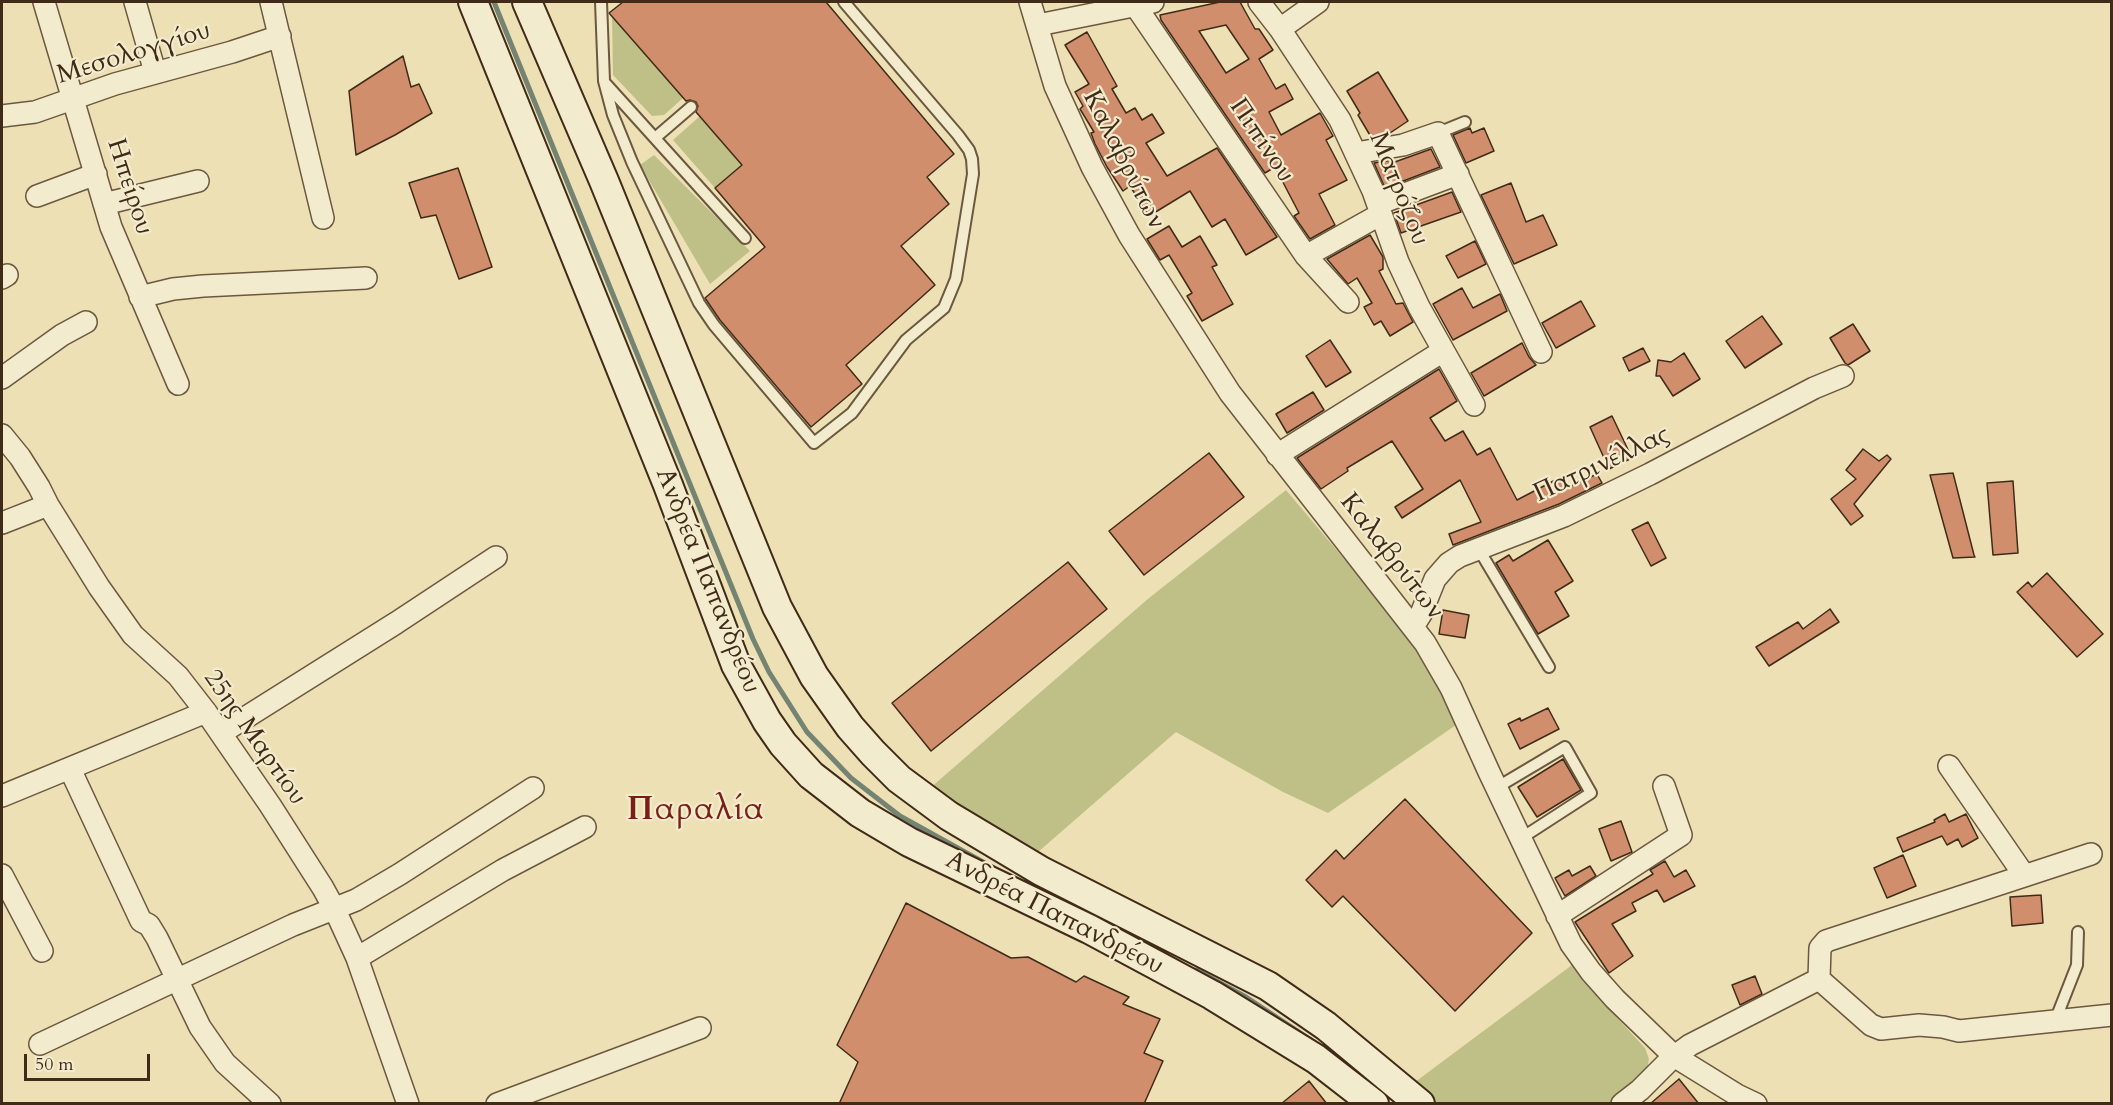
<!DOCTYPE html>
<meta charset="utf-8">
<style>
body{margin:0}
#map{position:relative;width:2113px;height:1105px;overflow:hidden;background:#ece0b4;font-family:Cardo,serif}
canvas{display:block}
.frame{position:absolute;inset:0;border:3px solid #402b18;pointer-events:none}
.scale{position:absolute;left:24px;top:1054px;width:126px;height:27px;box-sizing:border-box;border:3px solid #402b18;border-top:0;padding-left:8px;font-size:18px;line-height:21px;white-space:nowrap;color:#402b18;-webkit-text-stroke:4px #f3ebce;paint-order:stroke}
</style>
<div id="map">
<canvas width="2113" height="1105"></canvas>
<div class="frame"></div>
<div class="scale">50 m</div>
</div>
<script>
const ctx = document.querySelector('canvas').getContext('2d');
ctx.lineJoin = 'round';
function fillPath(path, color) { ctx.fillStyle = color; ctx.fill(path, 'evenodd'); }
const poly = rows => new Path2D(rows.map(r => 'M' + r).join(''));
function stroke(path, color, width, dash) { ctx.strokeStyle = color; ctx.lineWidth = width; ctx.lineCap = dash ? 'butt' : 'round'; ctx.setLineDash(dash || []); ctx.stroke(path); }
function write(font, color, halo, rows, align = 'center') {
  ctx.font = font + ' Cardo,serif'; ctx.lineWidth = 4.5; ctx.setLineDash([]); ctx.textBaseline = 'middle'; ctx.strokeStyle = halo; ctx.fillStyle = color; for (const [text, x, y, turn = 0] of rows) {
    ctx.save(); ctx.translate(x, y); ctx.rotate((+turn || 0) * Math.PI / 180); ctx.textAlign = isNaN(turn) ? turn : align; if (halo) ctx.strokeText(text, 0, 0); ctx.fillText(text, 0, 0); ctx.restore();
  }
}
const green = poly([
 [612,16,683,98,664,115,652,116,613,75],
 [700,116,742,165,715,188,673,140],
 [654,155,750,251,710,284,640,165],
 [1286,490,1382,604,1408,638,1441,690,1456,725,1328,813,1283,792,1176,732,1038,852,1011,840,929,789,1149,598],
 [1572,965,1583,981,1645,1048,1649,1059,1647,1069,1614,1103,1432,1103,1411,1085]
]);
const stream = poly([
 [494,2,753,639,769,672,807,732,851,778,900,816,992,867],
 [1196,970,1246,997,1311,1040]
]);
const building = poly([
 [623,2,826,2,954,154,927,177,949,204,901,246,935,285,846,365,862,384,811,427,720,320,705,298,765,247,715,188,742,165,696,112,698,106,696,102,690,100,686,101,609,13,623,2],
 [1220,2,1240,2,1255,29,1259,29,1273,50,1259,59,1276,89,1285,84,1293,99,1269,112,1281,135,1320,113,1333,136,1326,140,1347,180,1319,194,1335,225,1310,239,1294,216,1299,213,1275,167,1265,173,1161,20,1160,15,1220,2],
 [1226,25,1249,59,1226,73,1199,31,1226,25],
 [1087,32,1117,86,1112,89,1126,113,1135,108,1142,120,1152,114,1164,133,1146,143,1167,176,1217,148,1277,237,1246,255,1225,219,1212,227,1190,191,1149,216,1130,186,1123,191,1107,167,1095,144,1091,133,1094,132,1080,109,1083,106,1075,92,1089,84,1065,45,1087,32],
 [403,56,411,87,419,84,432,113,395,135,356,155,349,91,403,56],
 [1378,72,1408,121,1387,135,1371,137,1358,115,1360,113,1347,91,1378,72],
 [1470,128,1472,133,1484,128,1494,151,1466,163,1453,135,1470,128],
 [1431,149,1440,167,1385,188,1374,163,1392,160,1392,163,1431,149],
 [458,168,492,267,459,279,436,215,421,218,409,183,458,168],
 [1511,183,1526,222,1543,215,1557,245,1514,264,1481,195,1511,183],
 [1452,192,1461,212,1401,233,1394,213,1452,192],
 [1169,226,1182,247,1200,236,1217,265,1212,267,1233,304,1202,321,1187,296,1192,293,1169,255,1160,260,1147,239,1169,226],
 [1370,235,1383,257,1383,269,1379,271,1396,304,1403,303,1413,322,1390,336,1381,321,1374,325,1364,307,1372,303,1357,278,1348,284,1327,259,1370,235],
 [1475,241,1486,264,1458,278,1446,256,1475,241],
 [1462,288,1473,308,1500,294,1507,311,1453,340,1433,304,1462,288],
 [1581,301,1595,326,1556,348,1542,323,1581,301],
 [1762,316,1782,344,1745,368,1726,341,1762,316],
 [1853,324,1870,351,1848,365,1845,363,1830,338,1853,324],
 [1330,340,1351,372,1326,387,1306,356,1330,340],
 [1522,343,1529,357,1536,365,1484,396,1471,373,1522,343],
 [1643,348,1650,361,1629,371,1623,358,1643,348],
 [1684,353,1700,379,1673,396,1660,376,1656,376,1658,360,1671,362,1684,353],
 [1439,369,1457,401,1430,418,1445,441,1463,431,1477,455,1490,448,1517,500,1563,476,1569,487,1597,474,1602,483,1559,504,1453,545,1449,534,1481,522,1460,480,1402,518,1395,507,1423,489,1392,441,1347,468,1348,471,1321,489,1297,458,1439,369],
 [1313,392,1324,410,1287,433,1276,414,1313,392],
 [1612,416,1632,458,1609,469,1590,427,1612,416],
 [1863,449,1879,461,1887,455,1891,459,1854,504,1863,516,1851,525,1831,499,1856,479,1846,470,1863,449],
 [1209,453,1244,497,1144,575,1109,531,1209,453],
 [1953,473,1974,555,1975,557,1953,558,1930,475,1953,473],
 [2013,481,2018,553,1993,555,1987,483,2013,481],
 [1648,522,1666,558,1651,566,1632,530,1648,522],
 [1548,540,1573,581,1555,592,1569,616,1538,634,1496,563,1509,555,1513,561,1548,540],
 [1068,562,1107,609,931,751,892,703,1068,562],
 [2047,573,2103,634,2077,657,2017,592,2028,582,2032,587,2047,573],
 [1830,609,1839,622,1769,666,1756,647,1798,622,1803,629,1830,609],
 [1443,610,1469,615,1465,638,1439,634,1443,610],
 [1548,708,1559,729,1520,749,1508,724,1520,718,1521,721,1548,708],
 [1563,759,1581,790,1537,817,1518,787,1563,759],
 [1405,799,1532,933,1455,1011,1343,896,1332,907,1306,880,1336,850,1344,859,1405,799],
 [1945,814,1949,822,1966,814,1978,838,1962,847,1958,839,1947,845,1942,836,1903,852,1897,838,1935,822,1934,820,1945,814],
 [1621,821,1632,852,1611,861,1599,829,1621,821],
 [1903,855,1916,886,1887,898,1874,868,1903,855],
 [1665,861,1674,877,1686,870,1695,886,1664,902,1657,890,1632,903,1636,911,1612,924,1633,956,1609,973,1575,922,1653,874,1650,870,1665,861],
 [1590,866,1596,876,1565,896,1555,878,1569,870,1572,876,1590,866],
 [2041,895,2043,923,2012,926,2010,897,2041,895],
 [906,903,1011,958,1028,957,1076,982,1084,976,1129,997,1123,1004,1160,1019,1144,1053,1163,1061,1144,1104,839,1104,858,1062,837,1045,906,903],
 [1755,976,1762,994,1740,1005,1732,985,1755,976],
 [1679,1079,1699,1104,1650,1104,1679,1079],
 [1309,1081,1327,1104,1281,1104,1309,1081]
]);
const lane = poly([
 [601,2,604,81,613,115,632,162,699,303,714,325,814,443,852,413,906,340,944,308,956,279,973,174,972,159,969,150,958,135,844,2],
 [606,84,745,238],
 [1438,133,1465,122],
 [655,138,691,107],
 [1478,548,1549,667],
 [1496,788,1565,747,1591,793,1520,839],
 [2055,1021,2077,965,2078,932]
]);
const street = poly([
 [44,2,111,227,178,384],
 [135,2,155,72],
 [271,2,323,218],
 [1030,2,1055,86,1092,167,1129,235,1230,393,1425,643,1451,688,1489,772,1571,944,1591,972,1615,999,1674,1056,1737,1095,1756,1104],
 [1259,2,1280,29,1340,120,1373,191,1398,262,1419,307,1474,405],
 [1135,5,1306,256,1348,302],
 [1038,25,1153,2],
 [1280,29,1318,2],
 [2,116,35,112,115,84,232,52,280,36],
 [1356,153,1403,145,1438,133,1541,352],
 [37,196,96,174],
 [104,204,198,181],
 [1378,204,1458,174],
 [1306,256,1381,214],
 [2,278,7,275],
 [140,297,173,289,203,286,366,278],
 [2,378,62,335,86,322],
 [2,435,20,457,39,487,48,505,99,587,133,635,178,676,206,712,270,805,323,888,335,910,357,958,408,1104],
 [1277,455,1443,351],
 [2,523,48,505],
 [1413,627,1421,614,1435,579,1449,563,1460,556,1564,516,1650,474,1814,388,1843,376],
 [221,733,396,623,496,557],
 [1949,766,2024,875],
 [70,769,141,921,149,925,157,938,200,1027,225,1063,270,1104],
 [2,796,206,712],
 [2,875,42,951],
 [1557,916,1681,835,1664,786],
 [357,958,503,870,585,827],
 [1819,979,1820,948,1826,941,2091,854],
 [40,1044,293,925,356,900,400,874,533,788],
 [497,1104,700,1028],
 [1622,1104,1640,1090,1671,1059,1690,1045,1819,979,1871,1025,1881,1029,1919,1025,1943,1027,1959,1031,2112,1015]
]);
const secondary = poly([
 [473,2,668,485,736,665,767,721,783,744,811,775,860,813,909,842,1089,929,1212,995,1316,1059,1374,1104],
 [527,2,604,181,777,607,814,676,850,727,873,753,899,779,949,816,1041,871,1268,986,1326,1026,1420,1104]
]);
const streetNames = [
 ["Μεσολογγίου",134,54,-17],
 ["Πιπίνου",1261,141,56],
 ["Καλαβρύτων",1123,160,63],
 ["Ηπείρου",129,187,72],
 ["Ματρόζου",1398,189,68],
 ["Πατρινέλλας",1602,465,-25],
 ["Καλαβρύτων",1391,557,52],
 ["Ανδρέα Παπανδρέου",707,581,68],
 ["25ης Μαρτίου",254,738,55],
 ["Ανδρέα Παπανδρέου",1054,914,27]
];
const districtNames = [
 ["Παραλία",696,812]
];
fillPath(green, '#bfc088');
stroke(stream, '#758373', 5);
fillPath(building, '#d18e6d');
stroke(building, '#402b18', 1.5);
stroke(lane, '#6b583f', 14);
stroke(street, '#6b583f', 24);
stroke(secondary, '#402b18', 32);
stroke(lane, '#f3ebce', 10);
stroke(street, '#f3ebce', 21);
stroke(secondary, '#f3ebce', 28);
write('26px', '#402b18', '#f3ebce', streetNames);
ctx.letterSpacing = '1.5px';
write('bold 32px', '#7a1f14', '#f3ebce', districtNames);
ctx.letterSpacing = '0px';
</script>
